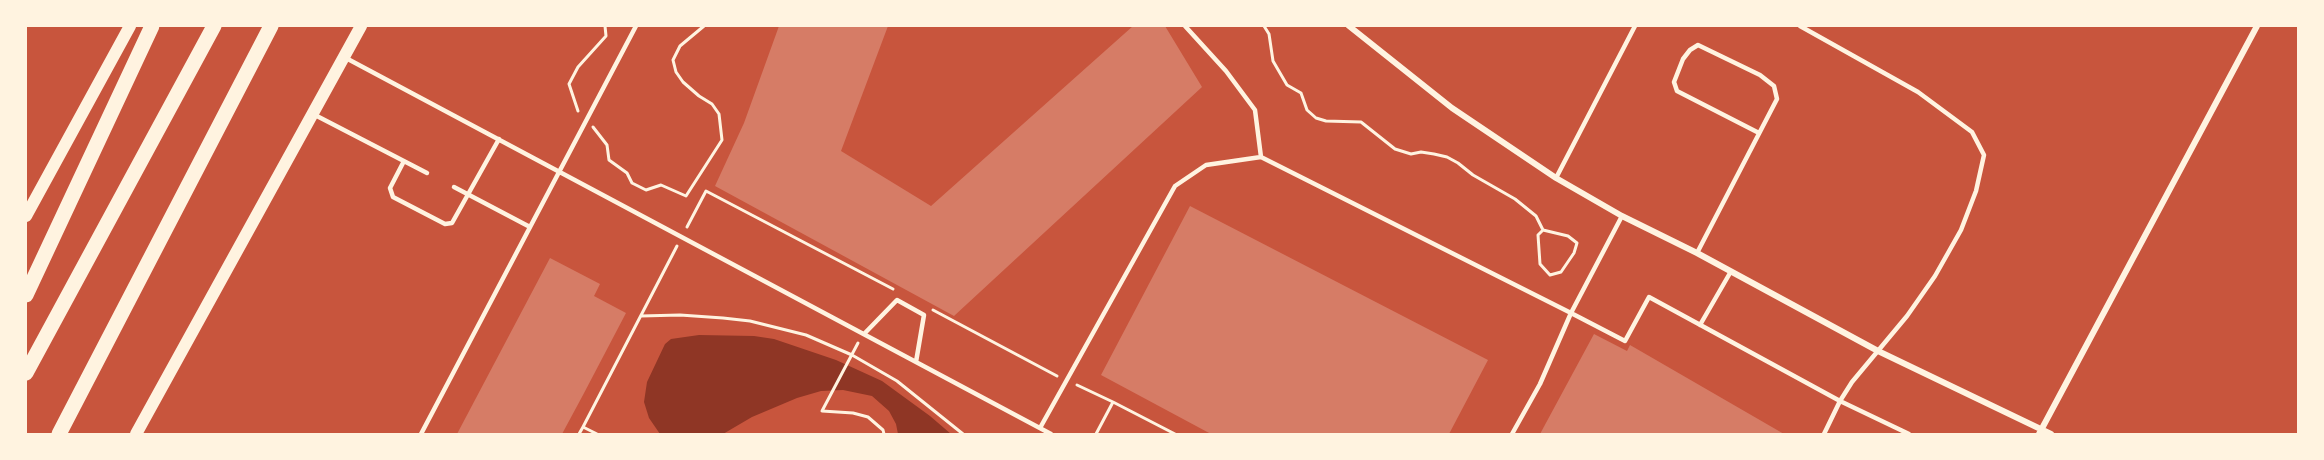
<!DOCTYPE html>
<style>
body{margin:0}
#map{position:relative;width:2324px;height:460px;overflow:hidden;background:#c8553d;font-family:"Open Sans",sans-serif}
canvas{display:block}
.frame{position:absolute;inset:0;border:27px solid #fff3e0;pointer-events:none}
</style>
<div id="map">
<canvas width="2324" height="460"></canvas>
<div class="frame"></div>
</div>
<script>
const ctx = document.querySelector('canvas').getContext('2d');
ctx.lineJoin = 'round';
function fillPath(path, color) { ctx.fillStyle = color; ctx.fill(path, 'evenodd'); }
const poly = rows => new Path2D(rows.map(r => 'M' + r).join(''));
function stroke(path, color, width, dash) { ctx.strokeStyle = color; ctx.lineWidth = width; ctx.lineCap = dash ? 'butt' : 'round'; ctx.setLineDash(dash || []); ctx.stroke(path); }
const water = poly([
 [699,335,754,336,774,339,836,360,882,381,930,416,951,434,898,434,896,424,889,411,872,396,843,390,821,391,797,398,752,417,723,434,660,434,649,418,644,402,647,382,665,344,671,339]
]);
const building = poly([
 [779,26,888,26,841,151,931,206,1133,26,1165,26,1202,87,954,316,715,186,744,123],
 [1190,206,1488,360,1449,434,1211,434,1101,375],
 [550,258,600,284,594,296,626,313,583,395,562,434,457,434],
 [1594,334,1627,351,1630,345,1784,434,1540,434]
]);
const path = poly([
 [1264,26,1269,34,1273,61,1287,85,1301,93,1307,110,1316,118,1326,121,1361,122,1395,149,1411,154,1421,152,1434,154,1447,157,1458,163,1473,175,1515,199,1536,216,1543,230,1538,235,1540,264,1550,275,1561,272,1574,253,1577,243,1568,236,1543,230],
 [578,111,569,84,578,67,606,36,605,26],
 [593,127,607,145,609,160,627,173,632,183,646,190,661,185,686,196,722,140,719,114,712,104,699,96,683,82,676,72,673,60,680,46,704,26],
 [687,227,706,191,893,289],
 [933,310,1057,376],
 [641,316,680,315,723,318,750,321,806,335,852,355,897,381,963,434],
 [858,343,822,411,853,413,868,417,883,430,884,434],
 [1077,385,1113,402,1096,434],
 [1113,402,1175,434],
 [579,434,583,427],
 [597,434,583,427,677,246]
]);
const service = poly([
 [1185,26,1226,71,1255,110,1261,157],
 [1800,26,1918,92,1972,132,1984,155,1976,191,1961,230,1935,276,1907,316,1852,382,1840,401,1909,434],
 [344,57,1051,434],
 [313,114,427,173],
 [404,161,390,188,393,197,445,224,452,223,499,139],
 [1556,178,1635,26],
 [454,187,530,227],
 [1622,216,1571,313,1625,341,1649,297,1840,401,1824,434],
 [1697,253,1777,99,1774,86,1760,75,1698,45,1690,50,1683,59,1674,82,1677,91,1759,133],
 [1700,325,1730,273],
 [864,334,897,300,924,315,916,362],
 [1040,428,1175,186,1206,165,1261,157,1571,313,1540,384,1512,434],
 [421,434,636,26]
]);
const minor = poly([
 [1349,26,1452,108,1556,178,1622,216,1697,253,1878,351,2051,434],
 [2039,434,2257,26]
]);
const secondary = poly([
 [26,216,130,26],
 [136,434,361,26]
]);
const motorway = poly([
 [26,295,152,26],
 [26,373,214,26],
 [59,434,271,26]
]);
fillPath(water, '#8f3625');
fillPath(building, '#d67c66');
stroke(path, '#fff3e0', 3);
stroke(service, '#fff3e0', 4.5);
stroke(minor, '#fff3e0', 6);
stroke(secondary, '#fff3e0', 12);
stroke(motorway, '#fff3e0', 15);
</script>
